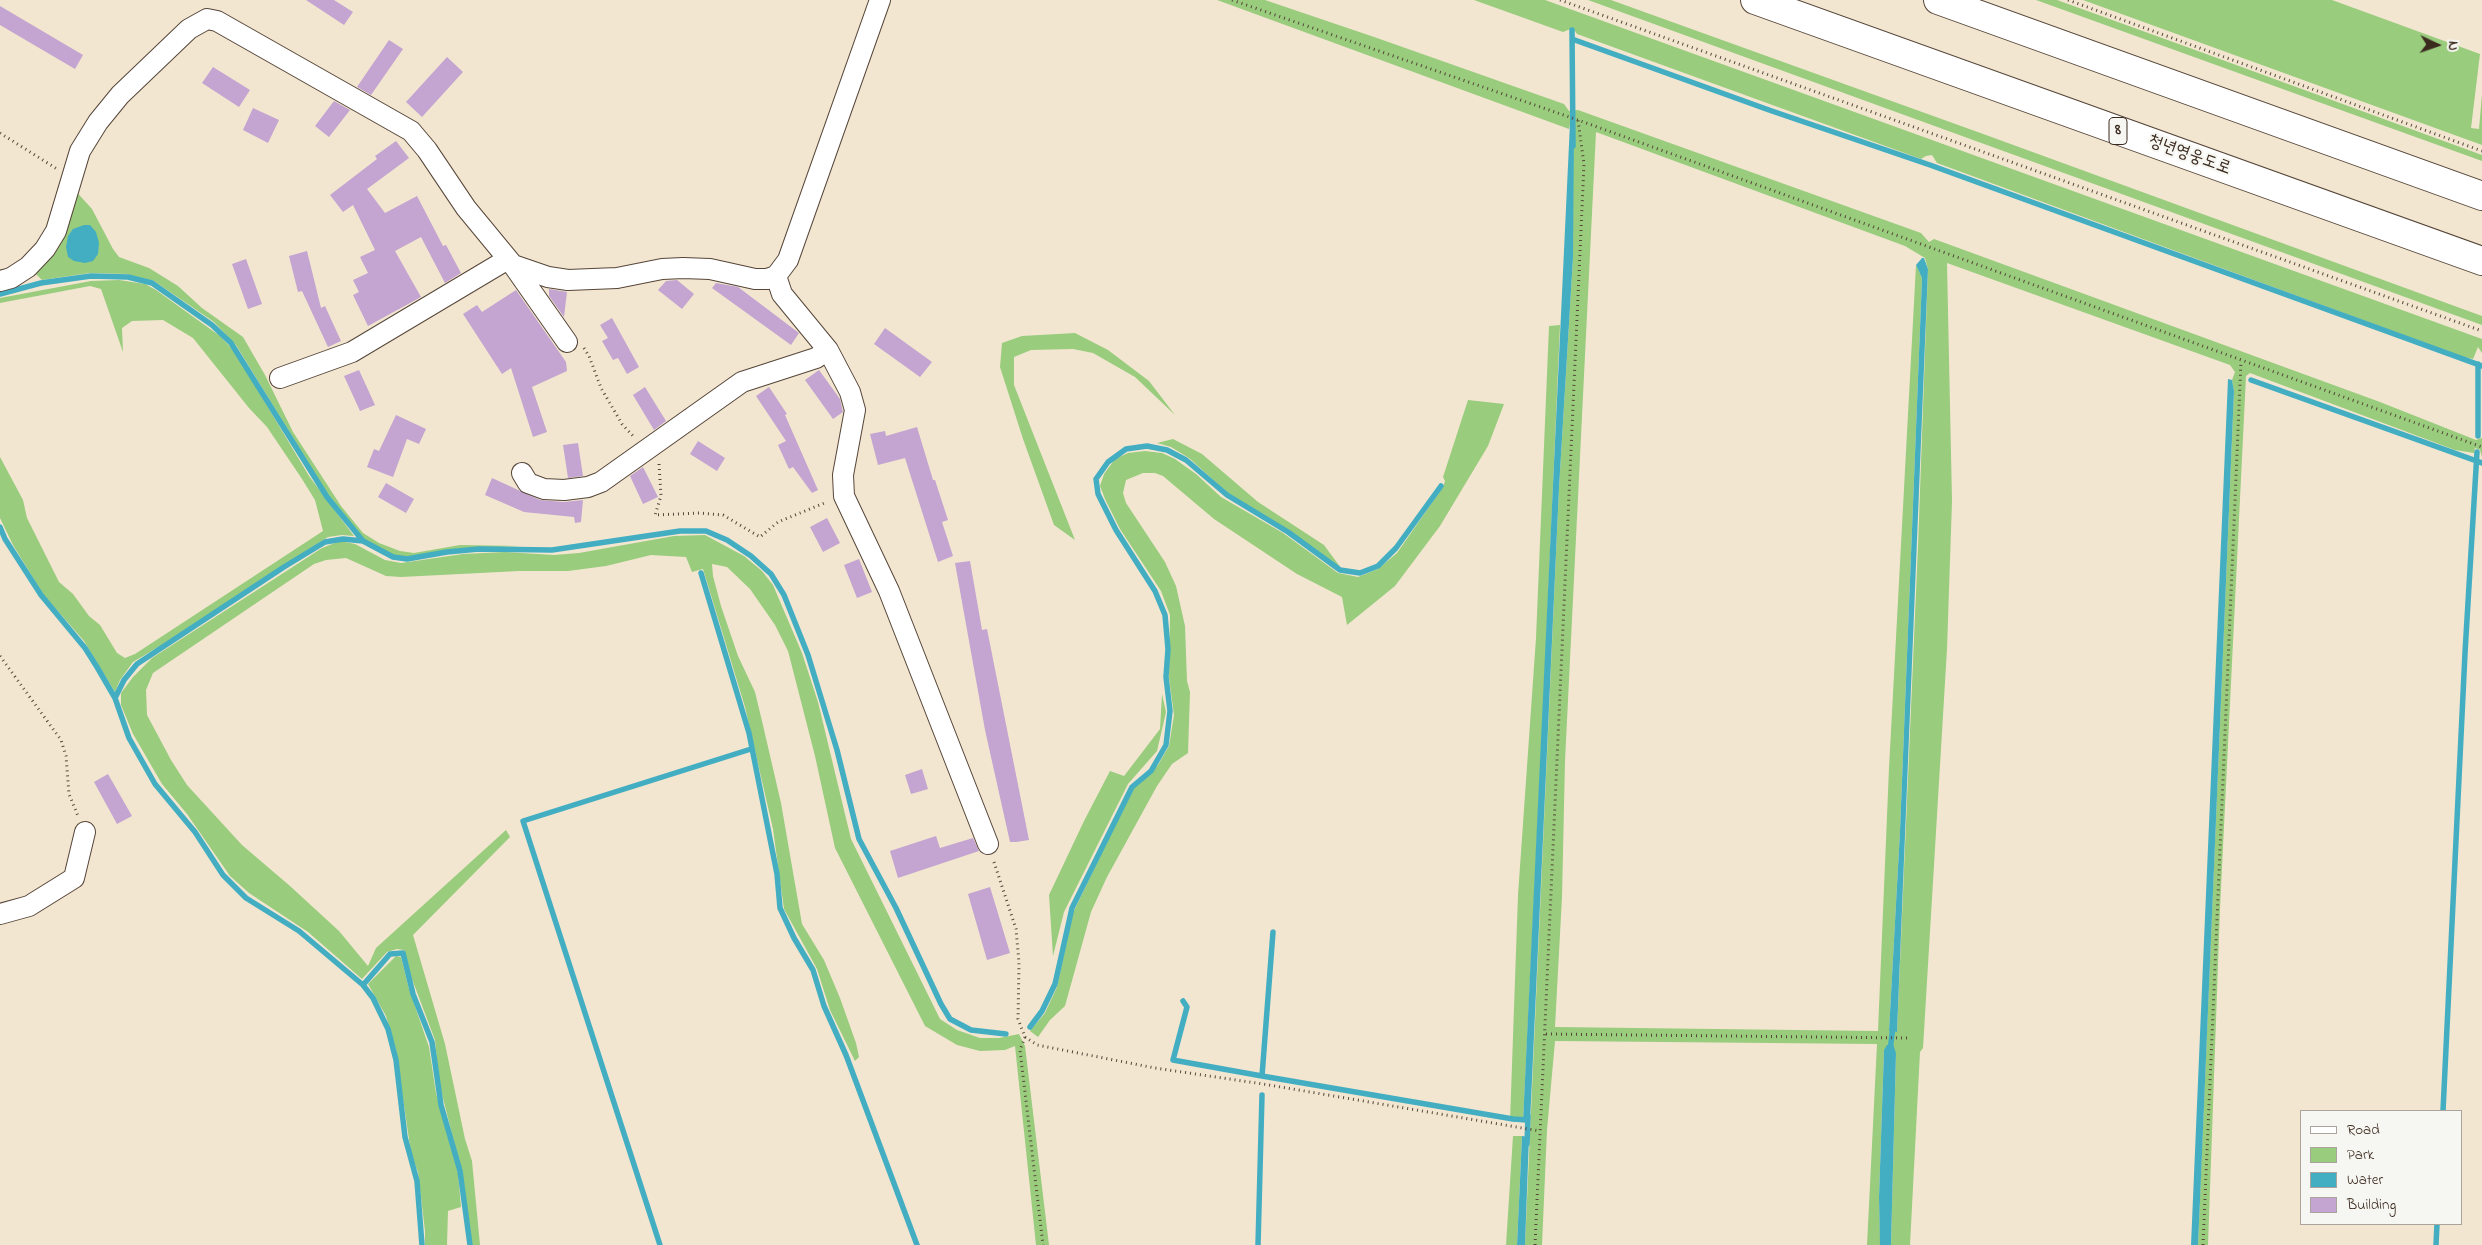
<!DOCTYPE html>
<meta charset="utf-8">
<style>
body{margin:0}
#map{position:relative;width:2482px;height:1245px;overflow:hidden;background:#f2e6d1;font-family:"Indie Flower",sans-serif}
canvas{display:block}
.legend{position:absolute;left:2300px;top:1110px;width:162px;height:115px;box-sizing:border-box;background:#f6f6f2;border:1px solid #aba49d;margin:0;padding:6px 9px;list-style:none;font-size:15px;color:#3b2a1e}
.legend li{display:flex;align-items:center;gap:10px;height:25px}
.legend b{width:25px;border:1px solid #aba49d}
.north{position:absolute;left:2412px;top:20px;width:50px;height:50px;-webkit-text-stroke:4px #f6f6f2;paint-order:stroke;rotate:93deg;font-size:14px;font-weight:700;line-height:20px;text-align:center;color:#3b2a1e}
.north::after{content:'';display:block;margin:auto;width:18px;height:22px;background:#3b2a1e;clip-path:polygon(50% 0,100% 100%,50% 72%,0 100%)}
</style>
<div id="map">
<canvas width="2482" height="1245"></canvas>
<ul class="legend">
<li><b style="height:6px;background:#fff"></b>Road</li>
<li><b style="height:14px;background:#99cc7d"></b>Park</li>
<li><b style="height:14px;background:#43aec2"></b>Water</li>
<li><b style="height:14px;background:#c4a4d0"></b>Building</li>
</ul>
<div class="north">N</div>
</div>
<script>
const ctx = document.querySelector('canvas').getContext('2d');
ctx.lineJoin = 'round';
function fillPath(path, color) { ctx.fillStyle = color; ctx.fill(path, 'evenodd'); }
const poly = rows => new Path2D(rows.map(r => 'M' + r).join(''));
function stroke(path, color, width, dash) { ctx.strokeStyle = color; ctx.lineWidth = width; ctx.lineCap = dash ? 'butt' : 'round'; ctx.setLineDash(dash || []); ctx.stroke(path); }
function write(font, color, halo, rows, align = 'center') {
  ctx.font = font + ' "Indie Flower","Poor Story",sans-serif'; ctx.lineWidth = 4.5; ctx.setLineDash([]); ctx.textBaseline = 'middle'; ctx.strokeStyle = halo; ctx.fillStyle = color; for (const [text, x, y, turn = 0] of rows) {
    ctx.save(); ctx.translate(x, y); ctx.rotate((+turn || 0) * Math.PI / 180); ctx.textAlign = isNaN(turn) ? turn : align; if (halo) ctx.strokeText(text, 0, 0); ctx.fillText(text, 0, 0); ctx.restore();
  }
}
const green = poly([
 [1217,0,1265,0,1377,38,1564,104,1569,111,1578,110,1921,233,1929,242,1934,239,2380,402,2476,440,2482,438,2482,457,2480,450,2475,448,2474,453,2455,450,2250,373,2246,376,2220,908,2208,1245,2198,1245,2234,391,2232,380,2235,372,2230,365,1947,263,1952,501,1947,649,1923,1048,1920,1052,1910,1245,1891,1245,1896,1053,1884,1050,1879,1197,1880,1236,1880,1245,1867,1245,1877,1044,1555,1041,1547,1130,1542,1245,1525,1245,1559,488,1573,258,1570,124,1569,129],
 [1596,132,1905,246,1925,258,1928,269,1918,546,1897,1032,1889,1031,1900,831,1922,278,1916,265,1889,768,1878,1031,1555,1027,1562,897,1565,761],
 [1474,0,1545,0,2482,339,2482,353,2478,347,2473,359,2463,357,1937,163,1932,155,1926,156,1921,159,1577,34,1573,28,1563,32],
 [1588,0,1611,0,1986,135,2482,316,2482,325],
 [2036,0,2057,0,2198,51,2482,155,2482,161],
 [2083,0,2332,0,2480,54,2471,128,2479,129,2482,94,2482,145],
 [73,188,92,209,113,249,119,257,149,268,178,286,202,308,243,337,265,375,293,432,341,506,363,533,379,543,400,551,414,553,460,545,521,546,455,549,407,557,393,555,364,539,328,495,236,345,214,322,154,281,126,274,90,273,42,280,31,269],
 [119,280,145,284,156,290,220,336,235,352,309,476,354,536,342,535,328,537,197,624,133,662,120,680,115,692,84,641,43,594,13,545,0,518,0,457,23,500,27,518,59,582,73,594,89,616,100,625,117,653,125,658,135,654,323,531,315,500,302,479,267,427,249,408,193,338,163,320,132,321,122,328,123,352,101,289,90,286,0,303,0,298,91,281],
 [1560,325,1543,714,1523,1122,1510,1121,1518,895,1536,638,1549,326],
 [1075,333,1108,350,1149,381,1175,415,1135,377,1093,353,1073,349,1031,350,1014,357,1014,385,1075,540,1054,525,1023,439,1000,367,1002,343,1022,336],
 [1468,400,1504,404,1488,446,1440,526,1395,586,1347,625,1342,597,1297,574,1214,519,1163,476,1155,473,1143,473,1126,480,1123,493,1126,503,1165,562,1176,586,1185,626,1187,681,1190,692,1188,753,1172,764,1157,786,1107,877,1091,912,1065,1006,1050,1020,1038,1037,1030,1031,1045,1013,1057,987,1073,913,1132,790,1158,765,1169,746,1174,715,1169,678,1170,615,1161,591,1120,529,1105,499,1100,486,1104,474,1115,459,1128,453,1145,451,1162,453,1175,459,1196,474,1221,497,1283,533,1338,573,1358,577,1378,569,1397,553,1443,487,1445,481,1443,477],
 [1173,439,1202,454,1258,502,1324,545,1341,568,1288,530,1229,494,1189,458,1171,447,1157,443],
 [705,535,744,556,762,571,773,585,802,653,818,702,851,839,940,1019,957,1030,980,1038,999,1038,1019,1034,1025,1046,1049,1245,1036,1245,1015,1046,1005,1050,980,1051,957,1045,925,1026,835,848,815,756,788,651,775,625,750,589,727,567,712,564,713,576,721,606,738,656,755,692,762,721,781,803,802,924,824,960,840,998,856,1043,859,1057,855,1061,830,1010,817,969,784,909,773,829,745,707,703,569,692,572,686,557,651,555,606,566,568,571,519,571,401,577,386,576,346,558,326,560,314,564,153,673,146,690,147,715,171,760,187,785,242,845,290,886,339,931,368,966,376,948,506,830,510,837,413,935,445,1044,465,1139,472,1161,480,1245,472,1245,461,1170,439,1082,435,1040,412,979,404,950,397,949,387,952,362,979,308,932,249,893,230,876,187,814,162,784,133,734,121,705,121,693,133,677,152,658,322,548,340,541,355,544,385,560,401,563,463,554,505,552,554,555,579,553,674,536],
 [1162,694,1166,712,1157,751,1128,784,1064,912,1053,956,1049,895,1084,821,1110,771,1124,776,1160,729],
 [396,956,401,957,409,989,429,1047,436,1093,458,1173,461,1207,448,1211,447,1245,425,1245,425,1231,418,1172,411,1153,396,1050,386,1016,368,984],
 [1513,1136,1522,1136,1517,1245,1506,1245]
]);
const water = poly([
 [1570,123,1574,128,1573,258,1559,488,1530,1123,1523,1122],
 [84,225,90,225,96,232,99,243,98,254,93,261,85,263,74,261,68,257,66,247,68,236,73,229],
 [1922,258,1924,258,1928,269,1897,1032,1889,1031,1900,831,1922,278,1916,265],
 [2228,379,2232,380,2234,391,2200,1201,2198,1245,2191,1245],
 [1893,1044,1896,1053,1891,1245,1880,1245,1879,1197,1884,1050,1887,1045],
 [1522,1136,1529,1137,1525,1245,1517,1245]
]);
const stream = poly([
 [1572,30,1573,146],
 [1572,39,1769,110,1930,165,2482,366],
 [0,294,41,283,91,276,128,277,152,283,212,325,231,343,327,497,363,541],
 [2478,364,2478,436],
 [2251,380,2482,463],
 [0,527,5,539,41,595,85,648,97,667,115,698,129,738,155,784,195,832,223,875,246,898,299,931,363,985,373,998,388,1029,396,1060,405,1137,417,1181,422,1245],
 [701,573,749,733,777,874,780,908,794,938,813,970,824,1006,846,1055,917,1245],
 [115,698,124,680,137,664,284,567,325,542,343,539,363,541,393,557,407,559,447,552,479,549,552,550,680,531,706,531,727,540,751,556,771,574,784,595,808,655,837,750,859,839,896,908,941,1004,950,1019,971,1030,1006,1034],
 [1273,932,1262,1076,1513,1119,1527,1120],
 [363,985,390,954,403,953,413,994,432,1042,441,1105,460,1171,470,1245],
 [1183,1001,1187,1007,1173,1060,1262,1076],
 [1030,1027,1042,1011,1055,984,1072,908,1132,787,1151,771,1166,745,1170,711,1166,677,1168,649,1165,615,1155,591,1116,530,1098,494,1096,479,1108,462,1126,449,1147,446,1167,450,1186,460,1227,495,1288,532,1340,570,1360,573,1378,566,1396,548,1441,486],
 [1890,1051,1893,1026],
 [2443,1111,2465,653,2477,452],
 [1527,1144,1528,1116],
 [660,1245,523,821,751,749],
 [1258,1245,1262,1095],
 [2436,1245,2437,1224]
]);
const building = poly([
 [306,0,334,0,353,12,344,25],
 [0,6,83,55,75,69,0,25],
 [389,40,403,49,371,95,357,87],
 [447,57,463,72,422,117,406,102],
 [213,67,250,90,239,107,202,83],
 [334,101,350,110,329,137,315,126],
 [253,108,279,120,268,143,243,130],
 [396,141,409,158,367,189,385,213,417,196,443,246,446,245,461,273,445,283,421,237,395,251,421,297,368,326,353,295,359,292,353,280,368,273,360,257,375,250,353,205,343,212,330,195,377,159,375,156],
 [307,251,321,308,325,306,341,341,328,347,302,291,298,292,289,256],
 [246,259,262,304,248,309,232,264],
 [677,280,694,294,682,309,658,290,666,281],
 [716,283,738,287,799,333,791,345,712,288],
 [549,289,567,292,564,317,549,296],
 [516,290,566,362,567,371,532,387,547,432,533,437,511,368,502,374,463,314,477,305,482,312],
 [612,318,639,367,627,374,618,358,613,360,602,341,608,338,600,325],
 [885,328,932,362,920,377,874,344],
 [359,370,375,405,360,411,344,376],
 [819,370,840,399,843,412,833,419,805,380],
 [645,387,666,421,654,430,633,395],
 [769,387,787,414,785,415,818,490,812,493,793,467,789,469,778,445,786,441,756,396],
 [396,415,426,429,419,444,407,439,393,477,367,467,374,449,379,451],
 [917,427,933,480,935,480,948,520,942,522,953,556,938,562,905,458,878,465,870,434,885,431,886,436],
 [698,441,725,458,717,471,690,454],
 [578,443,583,476,568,478,563,445],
 [643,467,658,497,643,504,630,476],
 [492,478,540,500,564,502,583,500,581,522,575,523,574,517,524,512,485,495],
 [386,483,414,499,406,513,378,497],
 [827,518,840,543,823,552,810,527],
 [859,559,872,592,857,598,844,565],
 [970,561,982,630,987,629,1029,840,1016,842,1010,842,985,730,955,563],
 [922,769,928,789,911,794,905,775],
 [108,774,132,816,117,824,94,782],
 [936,836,940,848,973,838,979,851,898,878,890,851],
 [990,887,1010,953,987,960,968,894]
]);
const path = poly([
 [1232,0,1578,120,2482,447],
 [1560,0,2482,331],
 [2068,0,2482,151],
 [0,133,57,169],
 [584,348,589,356,601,388,622,424,633,436],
 [659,464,661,496,655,515,699,513,723,515,760,537,778,522,827,502],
 [0,656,61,740,66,756,69,794,78,816],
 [994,862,1016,929,1019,963,1018,1019,1025,1037,1037,1045,1155,1068,1263,1084,1540,1131],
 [1546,1034,1908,1038],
 [1025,1037,1020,1050,1043,1245],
 [1535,1245,1584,164,1578,120],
 [2203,1245,2241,361]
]);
const minor = poly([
 [513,265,567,342],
 [776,276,782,294,828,350,850,392,855,410,843,475,844,496,889,591,988,844],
 [0,281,11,278,28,267,45,249,56,231,80,151,98,122,120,95,189,29,207,19,217,21,411,131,427,150,466,208,513,265,548,277,568,280,617,278,662,269,683,268,710,269,755,279,767,279,776,276,788,260,880,0],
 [280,378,352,352,508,259],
 [522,473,528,483,544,489,564,490,588,487,601,482,742,382,816,358,828,350],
 [0,914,29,906,74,878,85,832]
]);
const highway = poly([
 [1755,0,2482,261],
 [1938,0,2482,196]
]);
const shields = [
 [2118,131,18]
];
const shieldNames = [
 ["8",2118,131]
];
const streetNames = [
 ["청년영웅도로",2189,156,20]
];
fillPath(green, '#99cc7d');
fillPath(water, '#43aec2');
stroke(stream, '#43aec2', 5.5);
fillPath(building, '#c4a4d0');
stroke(minor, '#564639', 22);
stroke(highway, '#564639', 30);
stroke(path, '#564639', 3, [1, 4]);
stroke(minor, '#fff', 20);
stroke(highway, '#fff', 28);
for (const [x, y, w] of shields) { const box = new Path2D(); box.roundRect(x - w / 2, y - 13.5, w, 27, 4); ctx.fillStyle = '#f6f6f2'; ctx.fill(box); stroke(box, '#3b2a1e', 1); }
write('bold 16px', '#3b2a1e', null, shieldNames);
write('18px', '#3b2a1e', '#f6f6f2', streetNames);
</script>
